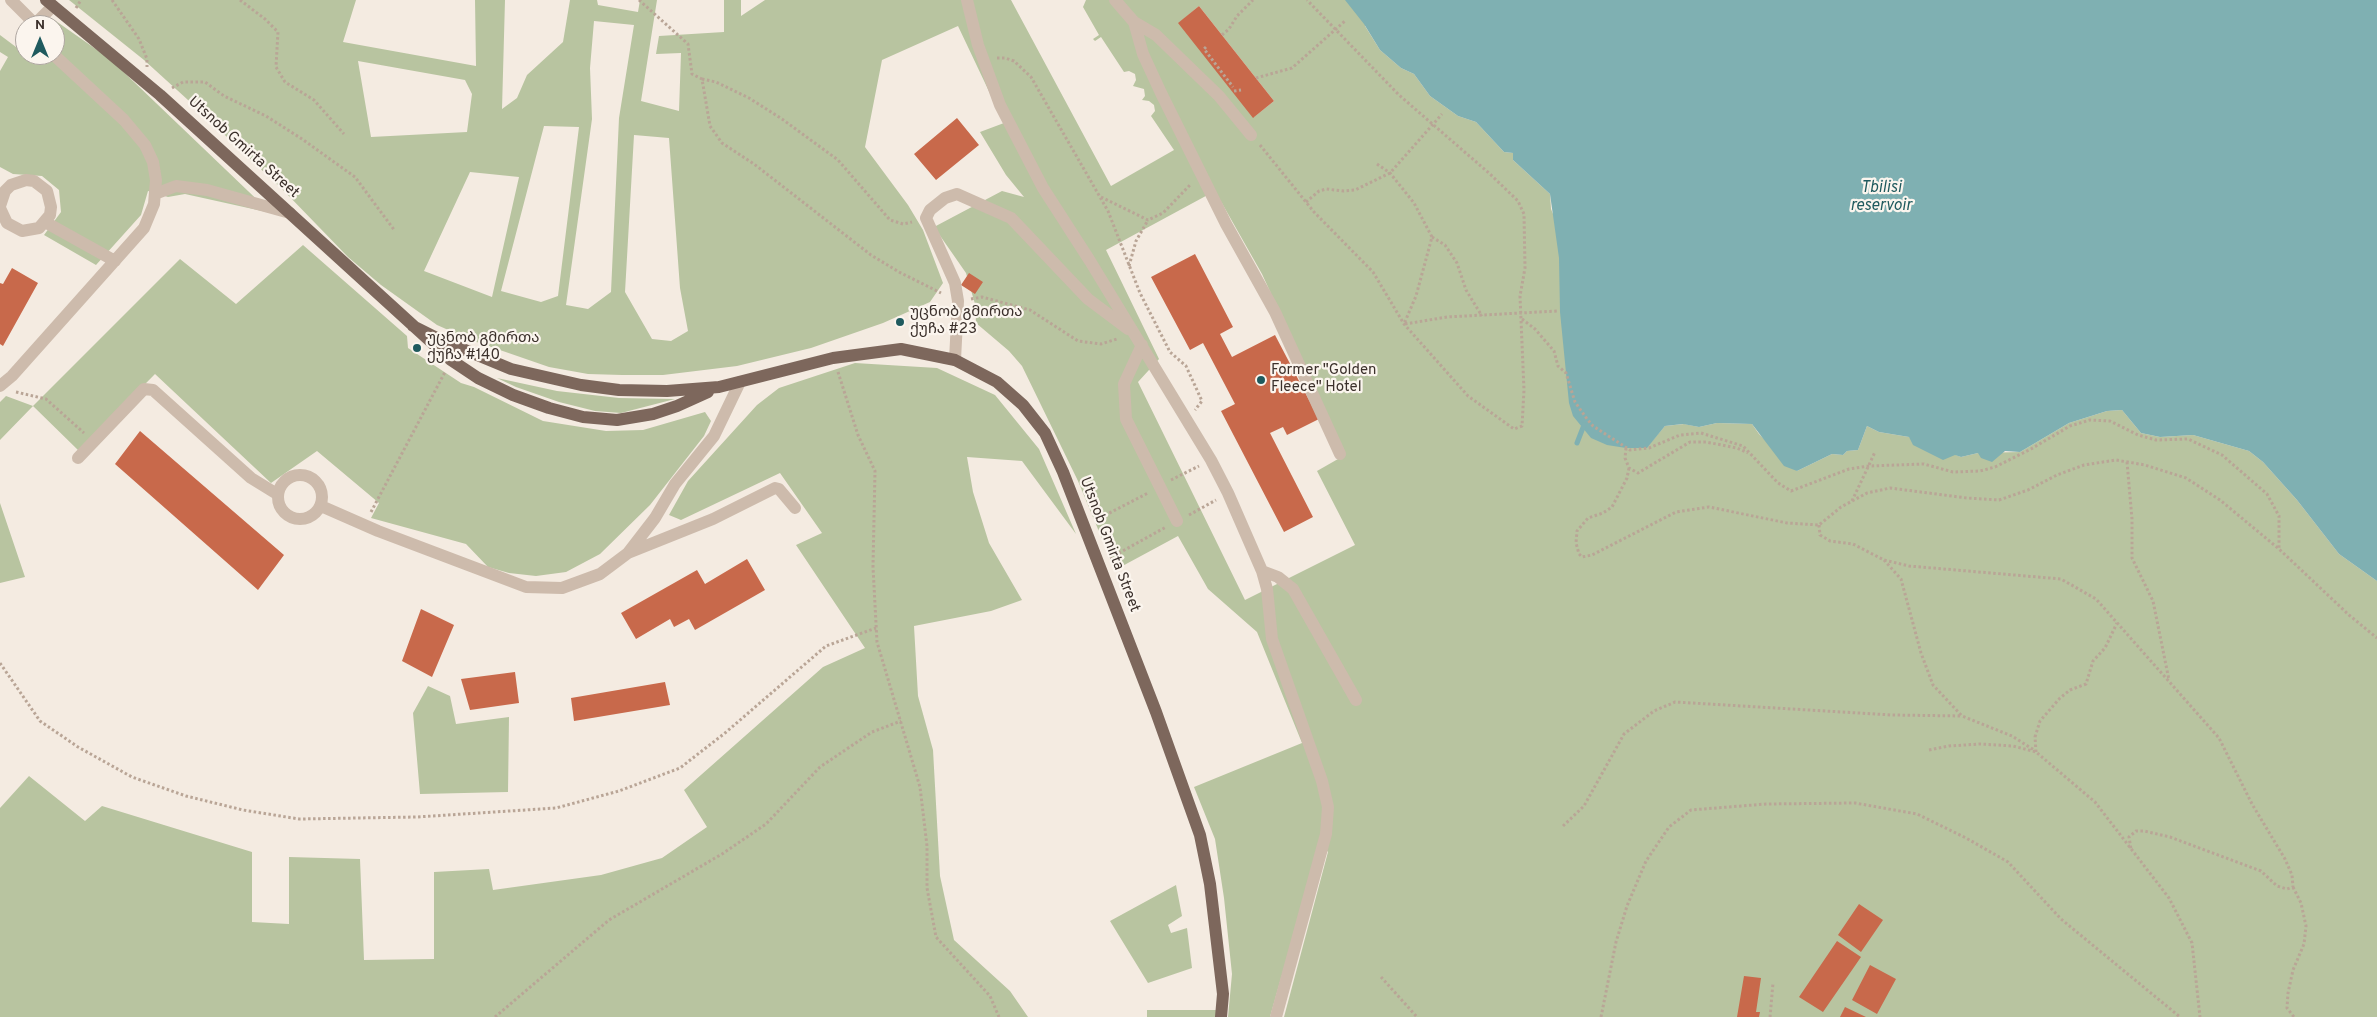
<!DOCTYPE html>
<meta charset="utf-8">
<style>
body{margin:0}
#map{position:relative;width:2377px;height:1017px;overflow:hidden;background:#f4ebe1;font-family:Overpass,sans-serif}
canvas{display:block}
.north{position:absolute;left:15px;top:15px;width:50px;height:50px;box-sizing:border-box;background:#fbf5ee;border:1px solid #aea6a0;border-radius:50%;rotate:0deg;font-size:14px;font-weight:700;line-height:20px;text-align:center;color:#3b302b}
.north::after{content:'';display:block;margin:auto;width:18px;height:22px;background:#1f5a5e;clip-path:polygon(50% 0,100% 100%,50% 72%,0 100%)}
</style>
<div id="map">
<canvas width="2377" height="1017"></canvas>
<div class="north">N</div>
</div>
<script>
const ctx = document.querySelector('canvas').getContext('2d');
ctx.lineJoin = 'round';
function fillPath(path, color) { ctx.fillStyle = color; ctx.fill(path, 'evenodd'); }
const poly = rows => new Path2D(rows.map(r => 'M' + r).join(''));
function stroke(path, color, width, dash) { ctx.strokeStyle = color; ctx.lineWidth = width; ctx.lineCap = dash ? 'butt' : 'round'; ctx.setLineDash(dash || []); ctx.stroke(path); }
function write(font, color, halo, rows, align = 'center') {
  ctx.font = font + ' Overpass,"Noto Sans Georgian",sans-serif'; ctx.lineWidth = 4.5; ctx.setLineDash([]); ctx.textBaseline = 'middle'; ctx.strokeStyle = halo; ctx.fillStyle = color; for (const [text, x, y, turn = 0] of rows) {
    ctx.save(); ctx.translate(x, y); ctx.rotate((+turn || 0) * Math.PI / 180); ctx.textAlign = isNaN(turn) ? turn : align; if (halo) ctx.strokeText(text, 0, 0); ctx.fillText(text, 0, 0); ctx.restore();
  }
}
const green = poly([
 [69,0,356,0,343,42,476,66,475,0,505,0,502,109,517,98,527,75,563,42,570,0,597,0,598,5,638,12,640,0,657,0,641,101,679,111,681,53,656,54,659,36,724,32,724,0,741,0,741,16,765,0,1011,0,1111,186,1174,150,1151,116,1155,111,1154,105,1149,101,1142,100,1145,96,1144,89,1133,86,1136,80,1135,74,1129,71,1124,72,1101,37,1095,41,1093,39,1099,35,1083,7,1086,0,1381,0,1365,26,1380,50,1401,68,1414,74,1430,96,1458,116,1476,122,1504,152,1513,153,1513,160,1550,194,1551,209,1647,447,1665,426,1684,424,1699,427,1717,423,1752,424,1759,434,1797,471,1832,454,1843,455,1847,451,1858,450,1867,426,1879,432,1909,437,1961,457,1978,453,2020,452,2069,423,2107,411,2122,410,2141,433,2160,437,2193,435,2249,451,2263,462,2297,500,2339,554,2377,581,2377,1017,1284,1017,1328,852,1320,841,1270,1017,1228,1017,1232,974,1224,898,1215,839,1194,787,1302,743,1257,632,1208,589,1178,536,1115,570,1078,481,1022,366,1009,351,976,323,975,304,966,273,934,227,1002,191,1024,197,1006,175,980,132,1004,123,958,26,882,60,865,147,908,205,923,230,943,283,930,302,883,323,811,348,737,366,663,375,622,375,588,374,549,367,471,340,437,325,381,285,348,257,285,192,188,100,144,60],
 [1199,6,1274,101,1254,117,1179,23],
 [594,21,634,25,619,118,611,292,588,309,566,305,592,119,590,68],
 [358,61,465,80,472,94,467,132,371,137],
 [544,126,579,127,558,296,541,302,501,291],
 [634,135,669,138,680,288,688,331,671,341,652,339,625,292],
 [470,172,519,177,492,297,424,271],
 [1215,191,1262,274,1345,455,1317,471,1355,545,1245,600,1138,382,1159,359,1106,250],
 [53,19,110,59,271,213,185,194,168,197,148,191,141,215,96,265,44,235,61,212,59,190,42,176,13,174,0,167,0,71,8,57,0,52,0,35,16,47,25,40,25,55,55,55,55,25,45,25],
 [303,245,407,336,408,348,461,383,474,387,543,421,606,431,643,430,705,412,711,421,704,436,650,505,600,554,566,572,536,576,509,573,488,567,466,544,371,518,379,503,317,451,271,483,155,374,79,451,33,406,0,440,0,402,6,396,33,406,180,259,236,304],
 [855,363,937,368,995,395,1039,449,1076,534,1022,461,967,457,973,492,989,543,1022,600,991,611,914,626,918,696,933,750,940,876,954,940,1010,991,1028,1017,0,1017,0,808,29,776,85,821,102,806,252,852,252,922,289,924,289,857,360,859,364,960,434,959,434,872,489,869,493,890,601,875,662,858,707,827,684,790,823,667,865,648,796,545,822,533,780,473,681,520,669,515,688,481,757,405,779,388],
 [497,378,557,391,619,398,675,399,621,413,595,411,559,402,516,387],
 [0,503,25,577,0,583],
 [428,686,450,696,456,724,509,717,508,792,420,794,413,713],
 [1176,885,1182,916,1168,925,1171,933,1187,928,1192,968,1148,983,1110,921],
 [1147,1010,1217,1010,1216,1017,1147,1017]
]);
const water = poly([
 [1345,0,2377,0,2377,581,2339,554,2297,500,2263,462,2249,451,2193,435,2160,437,2141,433,2122,410,2107,411,2069,423,2020,452,2005,451,1992,462,1981,458,1978,453,1961,457,1955,455,1943,460,1913,445,1909,437,1879,432,1867,426,1858,450,1847,451,1843,455,1832,454,1797,471,1784,466,1752,424,1717,423,1699,427,1683,424,1665,426,1647,448,1626,448,1607,445,1591,438,1573,416,1569,403,1560,312,1559,258,1550,194,1513,160,1513,153,1504,152,1476,122,1458,116,1430,96,1414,74,1401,68,1380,50,1364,24]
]);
const stream = poly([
 [1577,443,1584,425]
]);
const building = poly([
 [1199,6,1274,101,1253,118,1178,23],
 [957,118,979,145,936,180,914,154],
 [1195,254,1233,327,1220,334,1232,357,1275,335,1319,419,1287,435,1283,427,1270,433,1313,517,1284,532,1221,411,1235,404,1203,343,1190,350,1151,277],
 [12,268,38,283,3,346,0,344,0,283,3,284],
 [969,273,983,282,975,294,961,285],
 [140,431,284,555,258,590,115,464],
 [747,559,765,590,695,630,689,619,674,627,670,619,636,639,621,613,697,570,705,584],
 [421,609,454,625,432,677,402,661],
 [515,672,519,703,470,710,461,679],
 [665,682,670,705,574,721,571,698],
 [1859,904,1883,920,1861,952,1838,935],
 [1837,941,1861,957,1823,1012,1799,997],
 [1870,965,1896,979,1877,1014,1852,1000],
 [1744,976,1761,978,1756,1012,1760,1012,1759,1017,1737,1017],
 [1845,1007,1866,1017,1840,1017]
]);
const path = poly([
 [112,0,139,39,147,59,147,67],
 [240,0,265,19,278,32,276,67,285,82,314,100,344,134],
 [639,0,688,44,692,74,702,79,710,126,722,143,754,164,871,255,899,272,941,293],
 [76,8,81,0],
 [1222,35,1229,29,1237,16,1253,0],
 [1206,47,1204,49,1233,87],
 [997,58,1005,58,1014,61,1031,77,1108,211,1140,293,1170,352,1186,366,1202,401,1195,410],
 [1256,78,1292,68,1345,21],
 [702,79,716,82,749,98,782,119,838,160,890,220,903,224,912,222],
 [172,88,183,82,205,82,224,96,266,116,302,139,355,177,395,231],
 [1234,91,1241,90],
 [1260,145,1314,212,1373,272,1404,324,1468,396,1514,429,1522,426,1524,390,1520,296,1525,268,1524,214,1518,201,1490,174,1399,95,1307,0],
 [1377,164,1390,173,1414,203,1432,237,1416,296,1404,324],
 [1101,197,1148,220,1163,213,1190,185],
 [1306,202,1319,191,1326,189,1344,191,1355,190,1390,173,1442,114],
 [1432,237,1445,245,1457,263,1466,290,1482,316],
 [1129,266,1136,241,1148,220],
 [971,299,982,297,1030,310,1078,341,1101,344,1117,339],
 [1522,319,1535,329,1554,351,1558,366,1566,373,1575,402,1587,419,1593,426,1630,450,1649,448,1680,435,1701,433,1743,446,1778,483,1791,491,1849,469,1869,466,1924,464,1953,472,1980,471,1995,467,2031,449,2070,426,2090,420,2110,421,2138,435,2156,440,2188,439,2222,455,2267,494,2279,516,2279,549],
 [1405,324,1447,317,1557,311],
 [838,372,858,435,875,471,873,567,877,642,920,787,927,846,927,888,936,937,990,996,999,1017],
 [16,392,46,399,84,433],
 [1626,448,1625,458,1629,468,1638,473,1690,442,1706,442,1737,448,1748,453],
 [2127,462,2132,519,2132,558,2153,601,2169,680],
 [1629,468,1627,478,1612,507,1603,513,1588,518,1577,531,1576,543,1579,554,1582,557,1592,555,1676,512,1709,507,1787,523,1819,525,1841,507,1867,493,1890,488,1967,498,1999,500,2028,490,2057,475,2084,465,2116,460,2145,465,2186,478,2220,500,2279,549,2349,615,2377,638],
 [1171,480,1199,466],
 [1852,501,1875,452],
 [371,512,445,372],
 [1189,515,1216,500],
 [1096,520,1148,493],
 [1819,525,1820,535,1830,541,1853,544,1884,560,1909,566,2061,579,2096,599,2219,738,2252,804,2285,859,2292,875,2293,887,2287,889,2277,886,2261,871,2170,837,2144,831,2136,831,2129,837,2131,849],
 [1110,558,1166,527],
 [1884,560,1901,579,1921,653,1933,685,1962,716,2012,736,2034,750],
 [0,663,40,721,78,747,132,777,186,796,243,810,299,819,417,817,556,808,619,791,680,768,725,733,826,646,876,628],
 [1929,750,1949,746,1980,744,2013,746,2036,752,2095,802,2169,898,2192,943,2200,1017],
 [2036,752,2035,737,2040,721,2060,698,2070,690,2086,684,2093,661,2105,648,2117,623],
 [1563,826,1584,806,1624,734,1654,711,1675,702,1892,715,1962,716],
 [2293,887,2301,903,2306,926,2304,944,2293,970,2288,993,2287,1008,2294,1017],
 [1381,977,1417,1017],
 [495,1017,609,920,722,854,766,824,820,767,872,732,901,721],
 [1601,1017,1616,942,1627,906,1646,861,1669,827,1691,810,1766,804,1855,803,1917,814,1966,838,2008,862,2061,919,2180,1017],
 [1770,1017,1773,983]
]);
const minor = poly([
 [11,0,34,23],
 [967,0,978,45,1000,105,1043,188,1090,261,1211,460,1228,493,1262,571,1267,589,1272,639,1322,781,1328,807,1326,834,1276,1017],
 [1115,0,1134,22,1156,35,1219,96,1251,135],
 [1134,22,1143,54,1161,93,1226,224,1275,312,1340,454],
 [34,25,53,6],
 [155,194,176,186,207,190,290,213],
 [0,206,5,191,11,185,26,180,34,181,47,191,51,207,50,215,39,228,22,231,7,223,0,208],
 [45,222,115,261],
 [1142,345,1124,384,1126,419,1177,521],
 [955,360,958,301,955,283,926,218,930,210,945,198,957,194,1011,218,1088,299,1128,329],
 [0,386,12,376,144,228,154,204,156,180,153,162,145,145,124,120,54,55],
 [78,458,144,389,153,390,251,478,277,494],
 '278 497a22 22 0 1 1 44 0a22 22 0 1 1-44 0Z',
 [321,506,378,531,526,587,562,588,600,574,628,553,655,518,675,484,714,436,740,382],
 [628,553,713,519,775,488,779,489,795,508],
 [1262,571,1278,577,1293,589,1356,700]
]);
const major = poly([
 [46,0,160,95,451,360,478,378,513,395,549,408,583,417,617,420,653,414,677,406,708,392],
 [413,326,441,340,511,369,581,385,619,390,667,391,719,387,833,358,901,349,955,360,997,382,1023,405,1045,433,1063,472,1156,712,1200,835,1210,884,1223,994,1221,1017]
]);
const markers = [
 [900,322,5,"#1f5a5e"],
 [417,348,5,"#1f5a5e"],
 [1261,380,5,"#1f5a5e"]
];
const streetNames = [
 ["Utsnob Gmirta Street",243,148,42],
 ["Utsnob Gmirta Street",1109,545,69]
];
const poiNames = [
 ["უცნობ გმირთა",910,313],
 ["ქუჩა #23",910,330],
 ["უცნობ გმირთა",427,339],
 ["ქუჩა #140",427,356],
 ["Former \"Golden",1271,371],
 ["Fleece\" Hotel",1271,388]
];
const waterNames = [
 ["Tbilisi",1881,189],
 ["reservoir",1881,207]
];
fillPath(green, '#b8c4a0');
fillPath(water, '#7fb0b2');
stroke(stream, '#7fb0b2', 5);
fillPath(building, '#c8694b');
stroke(path, '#b9a596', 3, [2.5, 2.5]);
stroke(minor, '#cdbbac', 12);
stroke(major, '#7d675c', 12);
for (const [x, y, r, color] of markers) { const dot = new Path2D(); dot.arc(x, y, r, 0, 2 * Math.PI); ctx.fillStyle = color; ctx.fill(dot); stroke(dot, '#fbf5ee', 2); }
write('15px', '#3b302b', '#fbf5ee', streetNames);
write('15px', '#3b302b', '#fbf5ee', poiNames, 'left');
write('italic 16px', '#1f5a5e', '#fbf5ee', waterNames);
</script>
